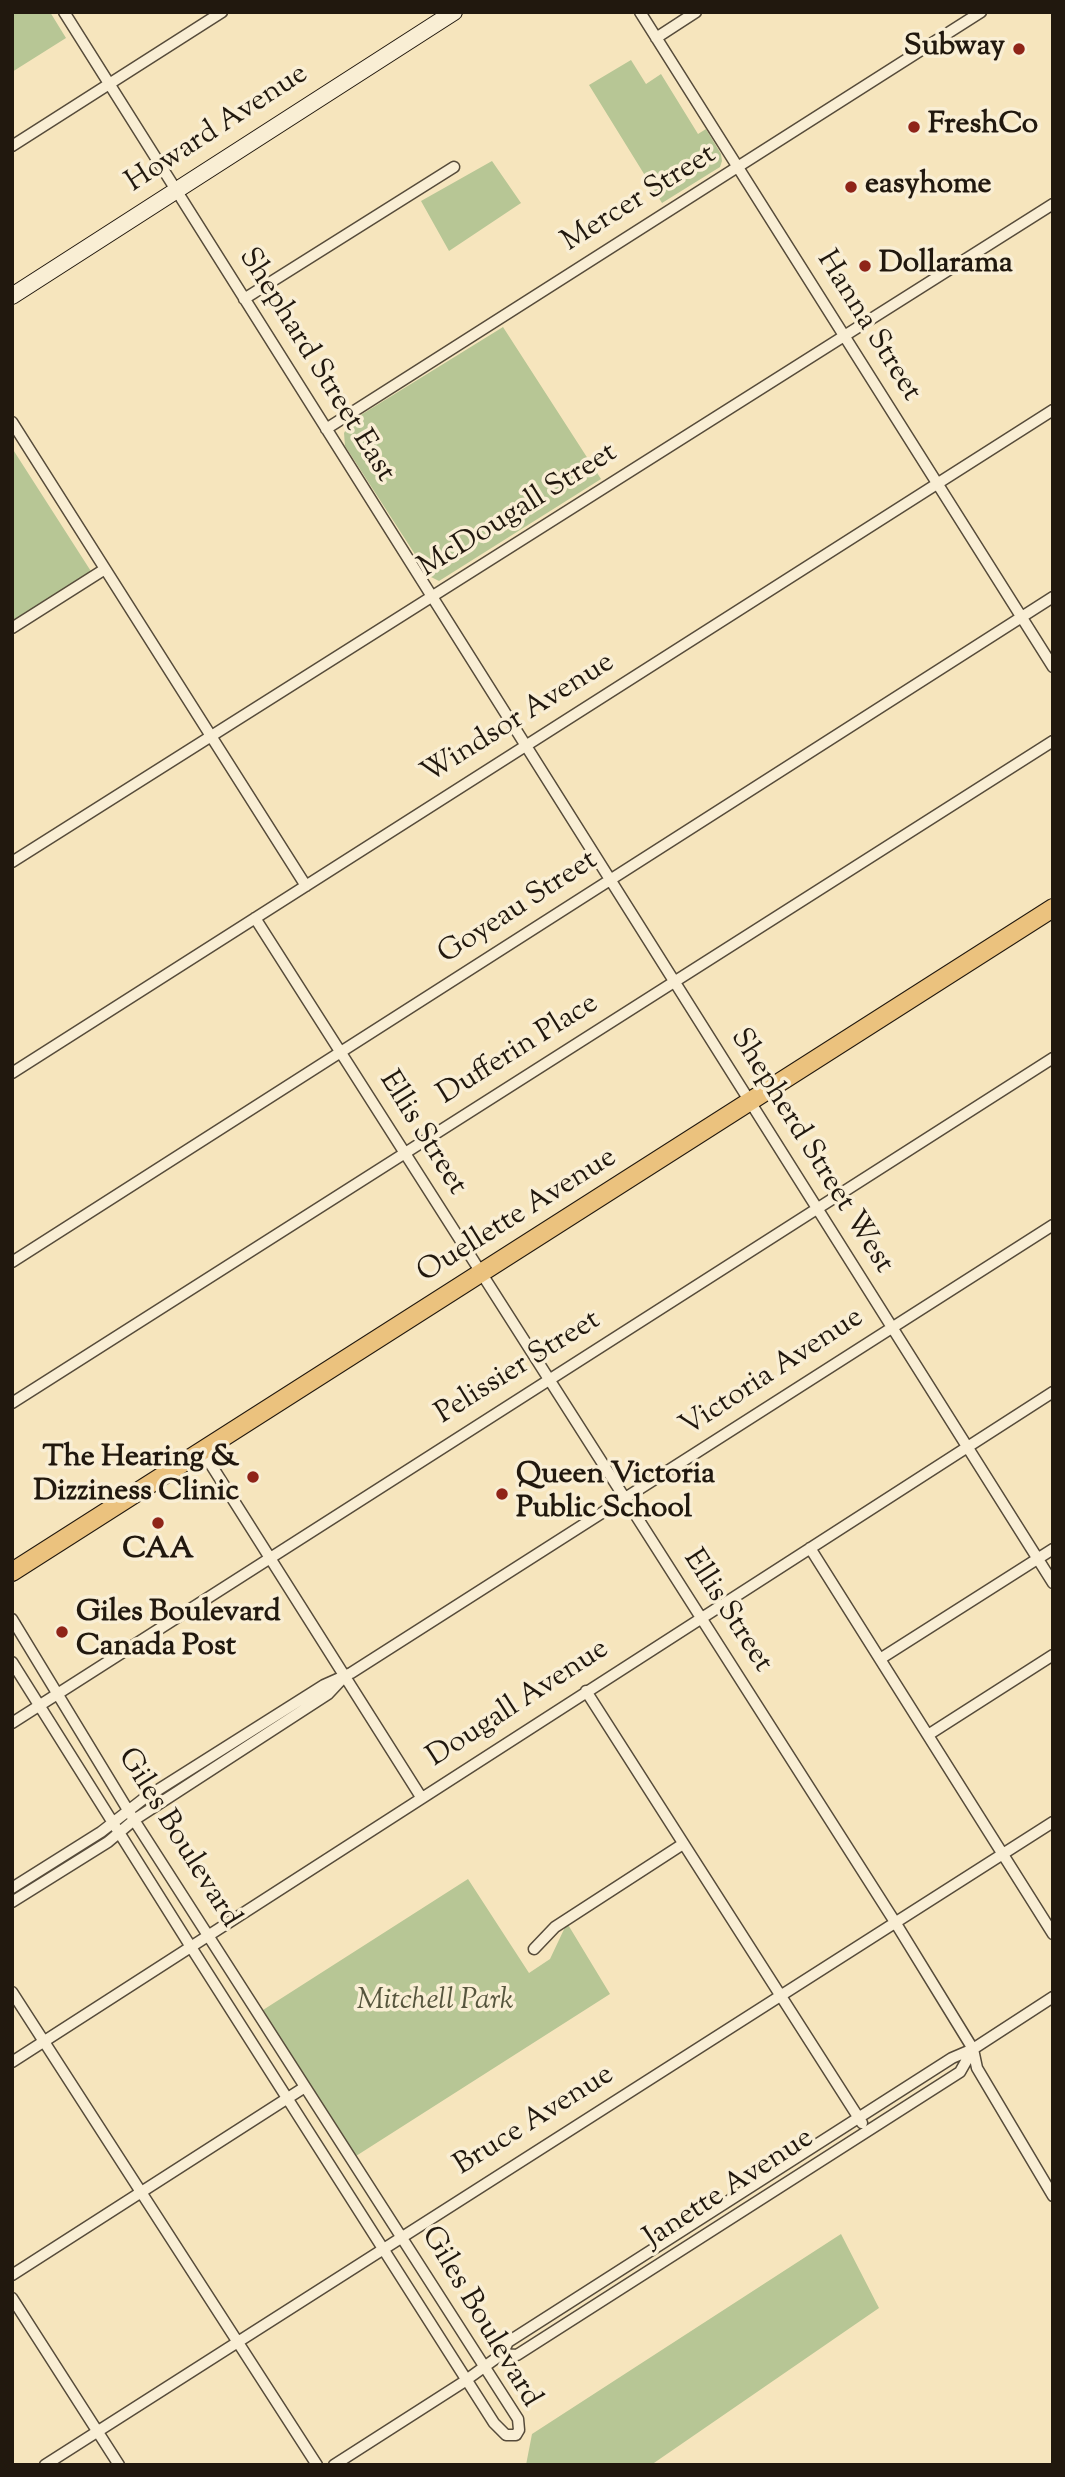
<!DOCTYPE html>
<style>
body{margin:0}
#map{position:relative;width:1065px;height:2477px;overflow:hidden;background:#f6e5bd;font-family:"Sorts Mill Goudy",serif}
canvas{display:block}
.frame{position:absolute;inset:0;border:14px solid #21180e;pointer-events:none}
</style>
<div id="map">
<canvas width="1065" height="2477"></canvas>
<div class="frame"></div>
</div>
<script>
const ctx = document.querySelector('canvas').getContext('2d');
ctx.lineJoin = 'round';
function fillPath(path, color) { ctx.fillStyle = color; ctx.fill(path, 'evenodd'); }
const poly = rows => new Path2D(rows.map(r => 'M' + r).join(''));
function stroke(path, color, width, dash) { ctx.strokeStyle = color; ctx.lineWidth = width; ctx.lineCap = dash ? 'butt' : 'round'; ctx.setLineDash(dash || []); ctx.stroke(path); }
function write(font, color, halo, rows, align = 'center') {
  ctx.font = font + ' "Sorts Mill Goudy",serif'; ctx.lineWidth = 7; ctx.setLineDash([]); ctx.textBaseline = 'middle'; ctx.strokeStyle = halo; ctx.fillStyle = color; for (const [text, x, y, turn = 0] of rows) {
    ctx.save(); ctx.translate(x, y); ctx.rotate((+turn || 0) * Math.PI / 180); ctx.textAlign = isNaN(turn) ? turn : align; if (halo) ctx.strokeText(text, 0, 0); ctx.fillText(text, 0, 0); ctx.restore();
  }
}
const green = poly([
 [12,12,50,12,66,38,12,72],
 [631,60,646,84,661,74,698,134,706,129,721,154,722,161,720,167,662,203,589,85],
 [492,161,521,203,449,251,421,201],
 [503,327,601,479,439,581,429,576,345,446,344,433,351,421],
 [12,448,94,576,12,627],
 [468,1879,529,1973,550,1959,567,1923,610,1994,356,2156,263,2010],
 [841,2234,879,2308,651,2465,526,2465,532,2434]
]);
const minor = poly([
 [64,12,1053,1583],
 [640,12,1053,667],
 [656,38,696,12],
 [12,146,222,12],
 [244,299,454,167],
 [12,422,306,886],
 [326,429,981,12],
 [12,628,105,569],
 [12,862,1053,204],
 [255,918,895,1922,973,2049,977,2068,1053,2196],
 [12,1073,1053,410],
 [12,1262,1053,597],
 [12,1403,1053,741],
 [203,1452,421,1797],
 [810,1548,1053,1934],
 [12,1619,134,1820,518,2419,519,2430,516,2435,506,2435,494,2423,196,1955,12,1662],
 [880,1659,1053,1549],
 [586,1691,862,2123],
 [12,1723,1053,1058],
 [928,1735,1053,1655],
 [12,1888,101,1832,142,1800,324,1685,351,1673,1053,1225],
 [12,1902,108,1842,134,1820,328,1694,342,1679],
 [534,1949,555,1927,683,1844],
 [12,1992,317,2465],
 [12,2062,1053,1392],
 [12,2275,305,2087],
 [12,2298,119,2465],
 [502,2354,508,2342,952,2058,973,2049,1053,1997],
 [45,2465,1053,1822],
 [334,2465,462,2383,502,2354,517,2355,960,2072,973,2049]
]);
const secondary = poly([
 [12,296,454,12]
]);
const primary = poly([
 [12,1572,1053,908]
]);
const markers = [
 [1019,49,7,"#8f2418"],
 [914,127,7,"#8f2418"],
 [851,187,7,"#8f2418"],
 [865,266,7,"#8f2418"],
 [253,1477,7,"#8f2418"],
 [502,1494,7,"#8f2418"],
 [158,1523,7,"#8f2418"],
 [62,1632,7,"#8f2418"]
];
const poiNames = [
 ["Subway",1005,49,"right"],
 ["FreshCo",928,127],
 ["easyhome",865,187],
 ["Dollarama",879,266],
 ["The Hearing &",239,1460,"right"],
 ["Dizziness Clinic",239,1494,"right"],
 ["Queen Victoria",516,1477],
 ["Public School",516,1511],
 ["CAA",158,1552,"center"],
 ["Giles Boulevard",76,1615],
 ["Canada Post",76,1649]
];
const streetNames = [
 ["Howard Avenue",218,130,-33],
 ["Mercer Street",640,200,-32],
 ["Hanna Street",867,327,58],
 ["Shephard Street East",315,366,58],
 ["McDougall Street",519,512,-32],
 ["Windsor Avenue",519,720,-32],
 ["Goyeau Street",519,909,-33],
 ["Dufferin Place",519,1051,-32],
 ["Ellis Street",421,1134,58],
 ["Shepherd Street West",810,1152,58],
 ["Ouellette Avenue",518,1217,-32],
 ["Pelissier Street",519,1369,-32],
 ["Victoria Avenue",773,1374,-33],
 ["Ellis Street",726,1612,57],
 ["Dougall Avenue",519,1705,-33],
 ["Giles Boulevard",177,1839,58],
 ["Bruce Avenue",535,2122,-32],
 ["Janette Avenue",730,2190,-33],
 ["Giles Boulevard",479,2318,59]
];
const parkNames = [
 ["Mitchell Park",435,2003]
];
fillPath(green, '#b7c695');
stroke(minor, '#564b3a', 13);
stroke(secondary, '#21180e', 18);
stroke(primary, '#21180e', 20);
stroke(minor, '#f9eed4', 10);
stroke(secondary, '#f9eed4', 16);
stroke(primary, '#ebc27e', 18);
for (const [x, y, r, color] of markers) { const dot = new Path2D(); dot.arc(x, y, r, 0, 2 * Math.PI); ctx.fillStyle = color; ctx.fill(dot); stroke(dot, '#f9eed4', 2.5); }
write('bold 30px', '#21180e', '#f9eed4', poiNames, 'left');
write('30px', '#21180e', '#f9eed4', streetNames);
write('italic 30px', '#56553d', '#f9eed4', parkNames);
</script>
